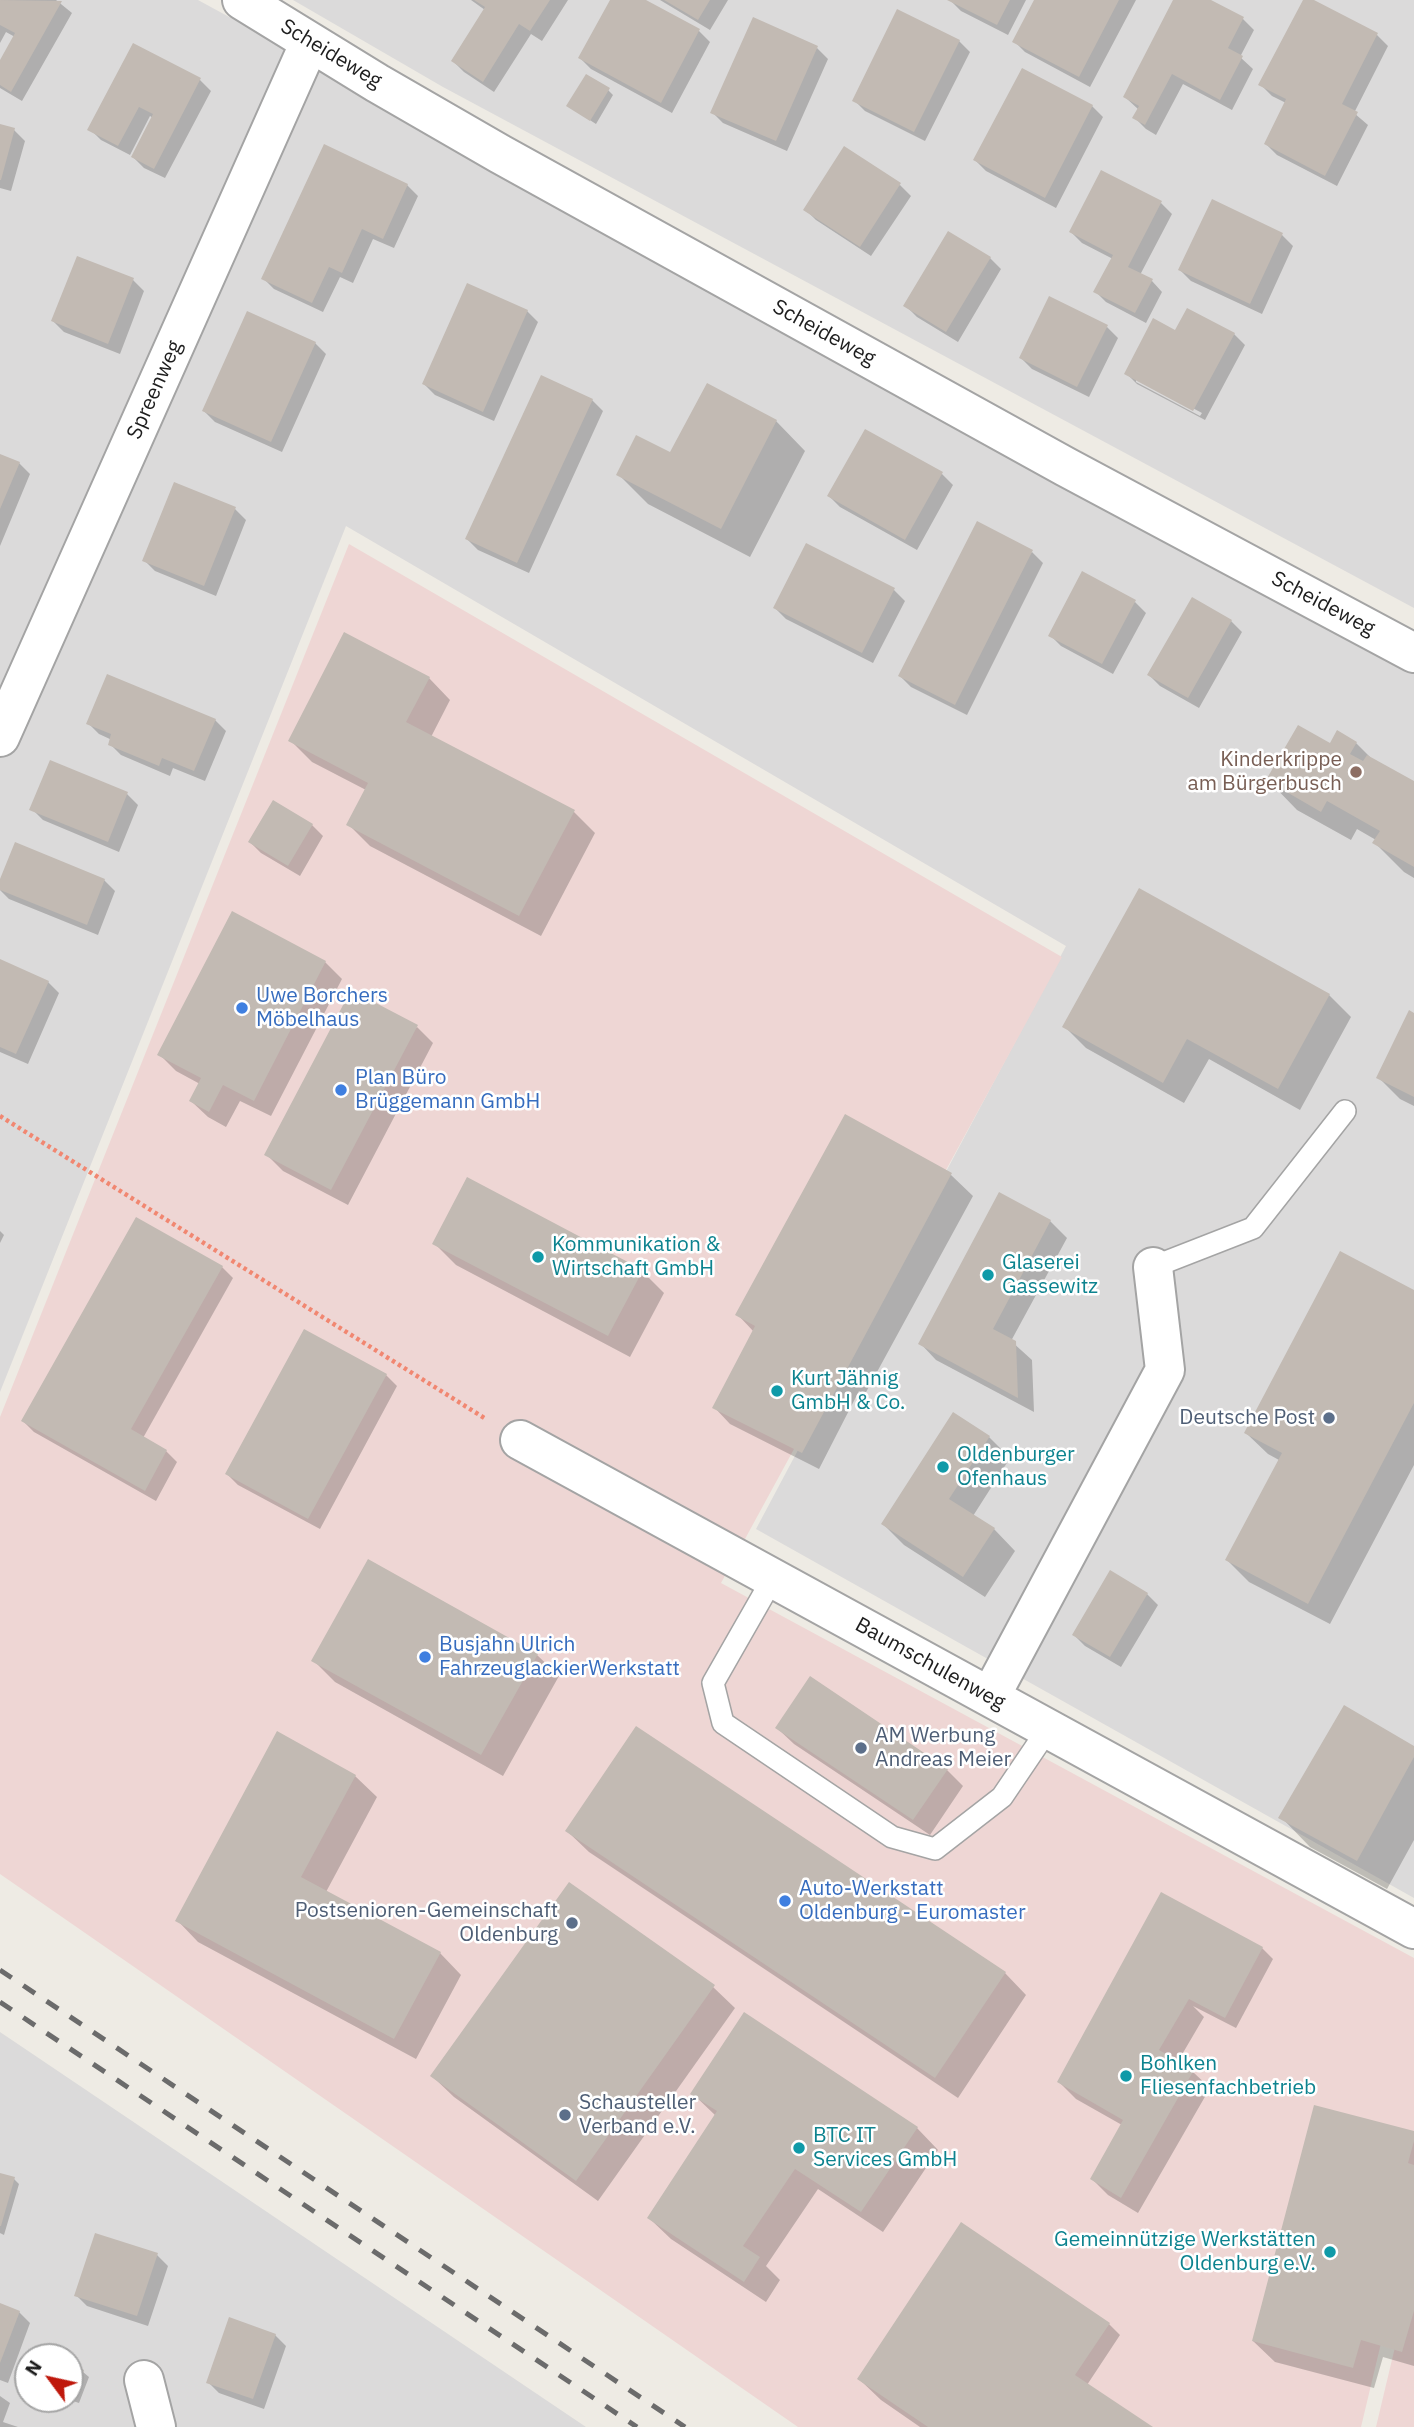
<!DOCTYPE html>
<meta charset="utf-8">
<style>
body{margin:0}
#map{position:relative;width:1414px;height:2427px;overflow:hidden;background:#eeebe4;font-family:"IBM Plex Sans",sans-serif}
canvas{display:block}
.north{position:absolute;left:14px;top:2343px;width:70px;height:70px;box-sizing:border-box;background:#fff;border:2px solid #a5a5a5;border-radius:50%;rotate:303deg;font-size:19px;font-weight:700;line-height:28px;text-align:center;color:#1d1d1d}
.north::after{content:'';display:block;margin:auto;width:24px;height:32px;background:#bf180c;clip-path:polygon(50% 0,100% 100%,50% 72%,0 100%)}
</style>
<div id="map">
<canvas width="1414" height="2427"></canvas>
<div class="north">N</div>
</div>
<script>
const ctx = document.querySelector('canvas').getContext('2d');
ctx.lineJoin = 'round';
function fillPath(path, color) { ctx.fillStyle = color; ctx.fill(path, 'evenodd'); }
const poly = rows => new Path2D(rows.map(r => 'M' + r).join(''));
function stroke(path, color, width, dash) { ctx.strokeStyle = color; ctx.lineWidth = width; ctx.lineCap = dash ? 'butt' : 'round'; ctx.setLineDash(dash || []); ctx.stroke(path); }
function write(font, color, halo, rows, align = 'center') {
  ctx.font = font + ' "IBM Plex Sans",sans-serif'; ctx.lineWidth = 5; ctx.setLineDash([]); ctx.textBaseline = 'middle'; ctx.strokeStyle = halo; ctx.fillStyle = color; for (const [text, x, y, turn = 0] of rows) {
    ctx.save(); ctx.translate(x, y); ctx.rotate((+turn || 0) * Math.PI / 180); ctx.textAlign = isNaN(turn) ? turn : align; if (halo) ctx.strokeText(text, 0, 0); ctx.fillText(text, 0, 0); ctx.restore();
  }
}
const residential = poly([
 [0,0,198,0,1414,663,1414,1898,756,1529,1066,946,346,526,0,1392],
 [293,0,1414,0,1414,608,443,87],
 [0,2032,586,2427,0,2427],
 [28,2357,70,2357,70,2399,28,2399]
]);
const commercial = poly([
 [349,544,1062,957,721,1583,1414,1958,1414,2205,1361,2427,798,2427,0,1874,0,1417],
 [1414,2267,1414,2427,1376,2427]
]);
const shadow = poly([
 [0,0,56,0,72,13,22,101,0,88,0,63,15,37,6,32,0,43],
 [471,0,568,0,542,41,531,34,494,92,464,72,453,61,485,10],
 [612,0,642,0,699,31,710,42,672,113,591,69,580,58],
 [660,0,728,0,710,30],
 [950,0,1026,0,1008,35,961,11],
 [1036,0,1136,0,1090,87,1025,52,1014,41],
 [1175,0,1208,0,1243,19,1254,30,1240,57,1253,69,1232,110,1183,84,1156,135,1146,129,1135,118,1139,110,1125,97],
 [1305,0,1310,0,1377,35,1388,46,1354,113,1368,125,1337,186,1277,155,1266,144,1286,103,1272,96,1261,85],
 [959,41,970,52,925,141,865,111,854,100],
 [134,45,200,80,211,91,165,178,144,168,133,157,153,118,150,116,130,155,101,140,90,129],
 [817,48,828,59,787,151,723,123,712,112],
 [608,90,613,95,596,124,568,106],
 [1092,106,1103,117,1056,208,986,171,975,160],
 [0,126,14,130,25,141,11,191,0,188],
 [407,185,418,196,394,248,373,239,353,283,340,277,323,312,274,289,263,278],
 [900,185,911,196,871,256,816,220,805,209],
 [1212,202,1282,235,1293,246,1262,314,1191,281,1180,270],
 [1161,203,1172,214,1140,275,1152,281,1162,292,1146,323,1106,302,1095,291,1113,259,1082,243,1071,232],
 [949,233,990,258,1001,269,958,342,917,317,906,306],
 [133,280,144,291,120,354,64,332,53,321],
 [527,311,538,322,494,421,435,395,424,384],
 [1107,327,1118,338,1089,397,1032,369,1021,358],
 [1176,333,1234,334,1245,345,1205,420,1137,384,1126,373],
 [1136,378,1202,413,1200,416,1136,382],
 [315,343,326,354,282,452,215,422,204,411],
 [592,400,603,411,529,573,478,550,467,539],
 [776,421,805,451,750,557,648,504,618,474,671,455],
 [0,456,19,463,30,474,0,546],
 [942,474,953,485,917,550,840,507,829,496],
 [175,484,235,509,246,520,216,596,155,571,144,560],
 [1032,552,1043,563,967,715,911,687,900,676],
 [894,590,905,601,873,663,786,619,775,608],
 [1135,602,1146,613,1113,674,1061,646,1050,635],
 [1231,621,1242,632,1199,708,1160,686,1149,675],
 [429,678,450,700,431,737,574,812,595,833,541,936,370,846,348,824,366,790,312,762,290,740],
 [215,720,226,731,205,781,173,768,170,776,121,755,110,744,112,740,99,734,88,723],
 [1356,743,1373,760,1414,783,1414,878,1404,872,1375,843,1376,840,1357,829,1351,840,1297,810,1268,780,1330,745],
 [127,794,138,805,119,852,43,820,32,809],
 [312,825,323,836,300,876,261,853,250,842],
 [104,880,115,891,98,935,9,899,0,890,0,883],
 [0,961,48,982,59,993,28,1064,0,1052],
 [325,962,342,979,271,1116,240,1101,226,1127,208,1117,191,1101,200,1084,176,1071,160,1055],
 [1329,995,1351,1017,1300,1110,1209,1059,1184,1103,1086,1048,1065,1027],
 [1414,1015,1414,1106,1400,1099,1378,1077],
 [417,1027,433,1043,348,1205,283,1171,266,1154],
 [845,1117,951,1175,973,1196,865,1394,859,1391,819,1469,730,1424,714,1407,754,1332,738,1315],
 [468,1180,642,1271,664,1293,630,1357,456,1265,434,1243],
 [1000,1194,1050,1221,1067,1238,1011,1341,1032,1360,1034,1412,936,1360,920,1343],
 [0,1231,4,1235,0,1243],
 [222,1267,233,1278,143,1438,166,1451,177,1462,156,1501,34,1432,23,1421],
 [1414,1292,1414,1465,1330,1624,1249,1582,1227,1560,1279,1460,1268,1454,1246,1433],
 [305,1332,386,1375,397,1386,320,1529,238,1485,227,1474],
 [989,1437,1010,1458,973,1516,994,1529,1015,1551,985,1597,904,1545,883,1524],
 [1147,1594,1158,1605,1121,1667,1085,1646,1074,1635],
 [537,1655,559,1676,503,1776,335,1682,313,1660],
 [777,1728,947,1770,963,1786,930,1835,794,1744],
 [1414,1748,1414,1840,1387,1889,1310,1847,1281,1817],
 [355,1776,377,1797,326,1892,440,1953,461,1975,416,2059,198,1942,177,1920],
 [567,1831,1005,1973,1026,1995,958,2098,589,1852],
 [1262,1948,1273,1959,1236,2028,1193,2006,1204,2017,1177,2063,1193,2072,1210,2088,1138,2213,1108,2195,1092,2179,1122,2125,1076,2099,1059,2082],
 [713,1987,735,2008,598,2201,454,2097,432,2076],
 [692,2093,917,2128,938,2150,883,2232,818,2189,766,2266,780,2280,766,2302,671,2239,649,2218,716,2116],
 [1414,2133,1414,2366,1383,2357,1374,2388,1275,2362,1253,2341],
 [0,2174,14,2179,19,2184,4,2235,0,2233],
 [157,2255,168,2266,148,2326,87,2306,76,2295],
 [0,2305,19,2312,30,2323,8,2383,0,2380],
 [1109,2324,1120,2335,1087,2385,1149,2427,920,2427,881,2400,859,2379],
 [275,2335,286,2346,264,2409,219,2393,208,2382],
 [70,2367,83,2372,89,2377,79,2403,67,2399,70,2399],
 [0,2396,10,2403,3,2422,18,2427,0,2427]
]);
const building = poly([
 [0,0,62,1,11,92,0,85,0,60,15,33,0,25],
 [474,0,550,0,530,31,519,24,483,82,451,61,485,7],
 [610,0,646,0,700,29,661,103,578,58],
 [664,0,710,0,698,20],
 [947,0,1010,0,997,25],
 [1034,0,1119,0,1079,77,1012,42],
 [1173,0,1211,0,1244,17,1228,48,1243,56,1220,100,1172,74,1145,125,1132,118,1139,106,1123,97],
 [1303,0,1314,0,1378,33,1342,104,1358,112,1325,176,1264,144,1286,99,1258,85],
 [897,9,960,40,914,132,852,101],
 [753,17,818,46,776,141,710,113],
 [133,43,201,78,154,169,131,157,153,114,139,107,118,146,87,130],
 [1022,68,1093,105,1045,198,973,160],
 [586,74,610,88,590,121,566,106],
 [0,124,15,128,1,180,0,180],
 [324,144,408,184,383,239,362,229,342,273,329,267,312,303,261,279],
 [844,146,901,183,860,247,803,210],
 [1101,170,1162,201,1128,267,1153,279,1135,313,1093,292,1113,255,1069,232],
 [1212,199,1283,233,1250,304,1178,270],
 [948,231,991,257,946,332,903,306],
 [77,256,134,278,108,344,51,321],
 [467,283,528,310,483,412,422,384],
 [1049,296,1108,325,1077,387,1019,358],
 [1187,308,1235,333,1193,411,1124,374,1153,318,1175,330],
 [247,311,316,342,271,442,202,411],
 [541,375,593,399,517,563,465,539],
 [707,383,777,420,721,529,616,475,636,435,670,452],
 [865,429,943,472,905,540,827,496],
 [0,454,20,462,0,509],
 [174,482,236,507,204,586,142,561],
 [977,521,1033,550,955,705,898,676],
 [806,543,895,588,862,653,773,608],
 [1082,571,1136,600,1102,664,1048,636],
 [1192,597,1232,620,1188,698,1147,675],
 [344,632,430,677,406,722,575,810,519,916,346,825,368,783,288,741],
 [107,674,216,719,194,771,162,758,159,766,108,745,111,734,86,724],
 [1298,725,1330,743,1337,730,1357,742,1350,754,1363,761,1367,755,1414,781,1414,867,1372,843,1380,831,1327,801,1321,812,1266,780],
 [50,760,128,792,108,842,29,810],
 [273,800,313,824,288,866,248,842],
 [15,842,105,879,87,925,0,890,0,879],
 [1139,888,1330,994,1278,1089,1187,1039,1163,1083,1062,1027],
 [232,911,326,961,254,1101,223,1085,209,1112,189,1101,201,1078,157,1055],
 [0,959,49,981,16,1054,0,1047],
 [351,990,418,1025,331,1190,264,1155],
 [1409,1010,1414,1013,1414,1097,1376,1078],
 [845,1114,952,1173,802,1453,712,1408,755,1326,735,1315],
 [467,1177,643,1270,608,1336,432,1244],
 [999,1192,1051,1220,993,1329,1016,1341,1018,1398,918,1344],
 [136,1217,223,1266,131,1429,167,1450,145,1491,21,1421],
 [1340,1251,1414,1290,1414,1403,1308,1604,1225,1560,1282,1453,1244,1433],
 [304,1329,387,1374,308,1519,225,1474],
 [953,1412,990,1436,949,1499,995,1528,963,1577,881,1524],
 [368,1559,538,1654,481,1755,311,1661],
 [1110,1570,1148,1593,1110,1657,1072,1635],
 [810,1676,948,1769,913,1820,775,1728],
 [1344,1705,1414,1746,1414,1757,1357,1861,1278,1818],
 [636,1726,1006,1972,935,2078,565,1831],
 [277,1731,356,1775,301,1877,441,1952,394,2039,175,1921],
 [569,1882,715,1985,576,2181,430,2076],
 [1161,1892,1263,1947,1225,2018,1189,1999,1159,2050,1194,2070,1121,2198,1090,2179,1123,2120,1057,2082],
 [744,2012,918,2127,861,2212,795,2169,743,2246,760,2257,744,2282,647,2218,717,2111,690,2094],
 [1314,2105,1414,2131,1414,2141,1408,2163,1414,2165,1414,2311,1402,2352,1361,2340,1353,2368,1252,2341],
 [0,2173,15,2177,1,2226,0,2226],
 [961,2222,1110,2323,1075,2375,1153,2427,928,2427,857,2379],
 [95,2233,158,2253,137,2316,74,2296],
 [0,2303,20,2311,0,2363],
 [229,2317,276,2334,253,2399,206,2383],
 [70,2365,84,2370,74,2399,70,2398]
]);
const path = poly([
 [0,1116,486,1419]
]);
const service = poly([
 [1153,1267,1253,1228,1345,1111],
 [773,1578,713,1683,723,1723,892,1837,935,1849,1002,1797,1048,1729]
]);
const minor = poly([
 [242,0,377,83,500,154,1066,467,1414,653],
 [0,737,310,42],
 [520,1440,1414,1929],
 [990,1697,1165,1370,1153,1267],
 [144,2380,156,2427]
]);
const rail = poly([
 [0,1970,685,2427],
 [0,2002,637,2427]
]);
const markers = [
 [1356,772,7,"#8d6e63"],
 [242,1008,7,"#3f7fe0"],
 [341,1090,7,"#3f7fe0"],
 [538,1257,7,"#0f9aa8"],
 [988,1275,7,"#0f9aa8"],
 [777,1391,7,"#0f9aa8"],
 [1329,1418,7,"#5c6f8a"],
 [943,1467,7,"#0f9aa8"],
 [425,1657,7,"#3f7fe0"],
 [861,1748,7,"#5c6f8a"],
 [785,1901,7,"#3f7fe0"],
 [572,1923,7,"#5c6f8a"],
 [1126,2076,7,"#0f9aa8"],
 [565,2115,7,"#5c6f8a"],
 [799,2148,7,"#0f9aa8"],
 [1330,2252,7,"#0f9aa8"]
];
const streetNames = [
 ["Scheideweg",331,54,31],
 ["Scheideweg",824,333,29],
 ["Spreenweg",155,390,-66],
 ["Scheideweg",1323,604,28],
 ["Baumschulenweg",930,1664,29]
];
const educationNames = [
 ["Kinderkrippe",1342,760],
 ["am Bürgerbusch",1342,784]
];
const shopNames = [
 ["Uwe Borchers",256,996],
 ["Möbelhaus",256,1020],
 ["Plan Büro",355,1078],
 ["Brüggemann GmbH",355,1102],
 ["Busjahn Ulrich",439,1645],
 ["FahrzeuglackierWerkstatt",439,1669],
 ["Auto-Werkstatt",799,1889],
 ["Oldenburg - Euromaster",799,1913]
];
const cultureNames = [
 ["Kommunikation &",552,1245],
 ["Wirtschaft GmbH",552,1269],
 ["Glaserei",1002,1263],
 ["Gassewitz",1002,1287],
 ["Kurt Jähnig",791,1379],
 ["GmbH & Co.",791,1403],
 ["Oldenburger",957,1455],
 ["Ofenhaus",957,1479],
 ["Bohlken",1140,2064],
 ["Fliesenfachbetrieb",1140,2088],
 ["BTC IT",813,2136],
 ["Services GmbH",813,2160],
 ["Gemeinnützige Werkstätten",1316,2240,"right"],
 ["Oldenburg e.V.",1316,2264,"right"]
];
const serviceNames = [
 ["Deutsche Post",1315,1418],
 ["AM Werbung",875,1736,"left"],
 ["Andreas Meier",875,1760,"left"],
 ["Postsenioren-Gemeinschaft",558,1911],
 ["Oldenburg",558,1935],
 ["Schausteller",579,2103,"left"],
 ["Verband e.V.",579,2127,"left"]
];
fillPath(residential, '#dbdada');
fillPath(commercial, '#eed6d4');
fillPath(shadow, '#0003');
fillPath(building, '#c2bab3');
stroke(service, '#a4a4a4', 24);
stroke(minor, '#a4a4a4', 42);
stroke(path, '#f18771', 4.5, [3.5, 3.5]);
stroke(service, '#fff', 21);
stroke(minor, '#fff', 38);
stroke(rail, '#6b6b6b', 5, [14, 14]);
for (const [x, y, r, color] of markers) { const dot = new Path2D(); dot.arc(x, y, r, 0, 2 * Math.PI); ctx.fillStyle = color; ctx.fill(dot); stroke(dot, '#fff', 2.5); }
write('21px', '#1d1d1d', '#fff', streetNames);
write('21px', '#785e54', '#fff', educationNames, 'right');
write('21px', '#366cbe', '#fff', shopNames, 'left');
write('21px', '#0d838f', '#fff', cultureNames, 'left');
write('21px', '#4e5e75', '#fff', serviceNames, 'right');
</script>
